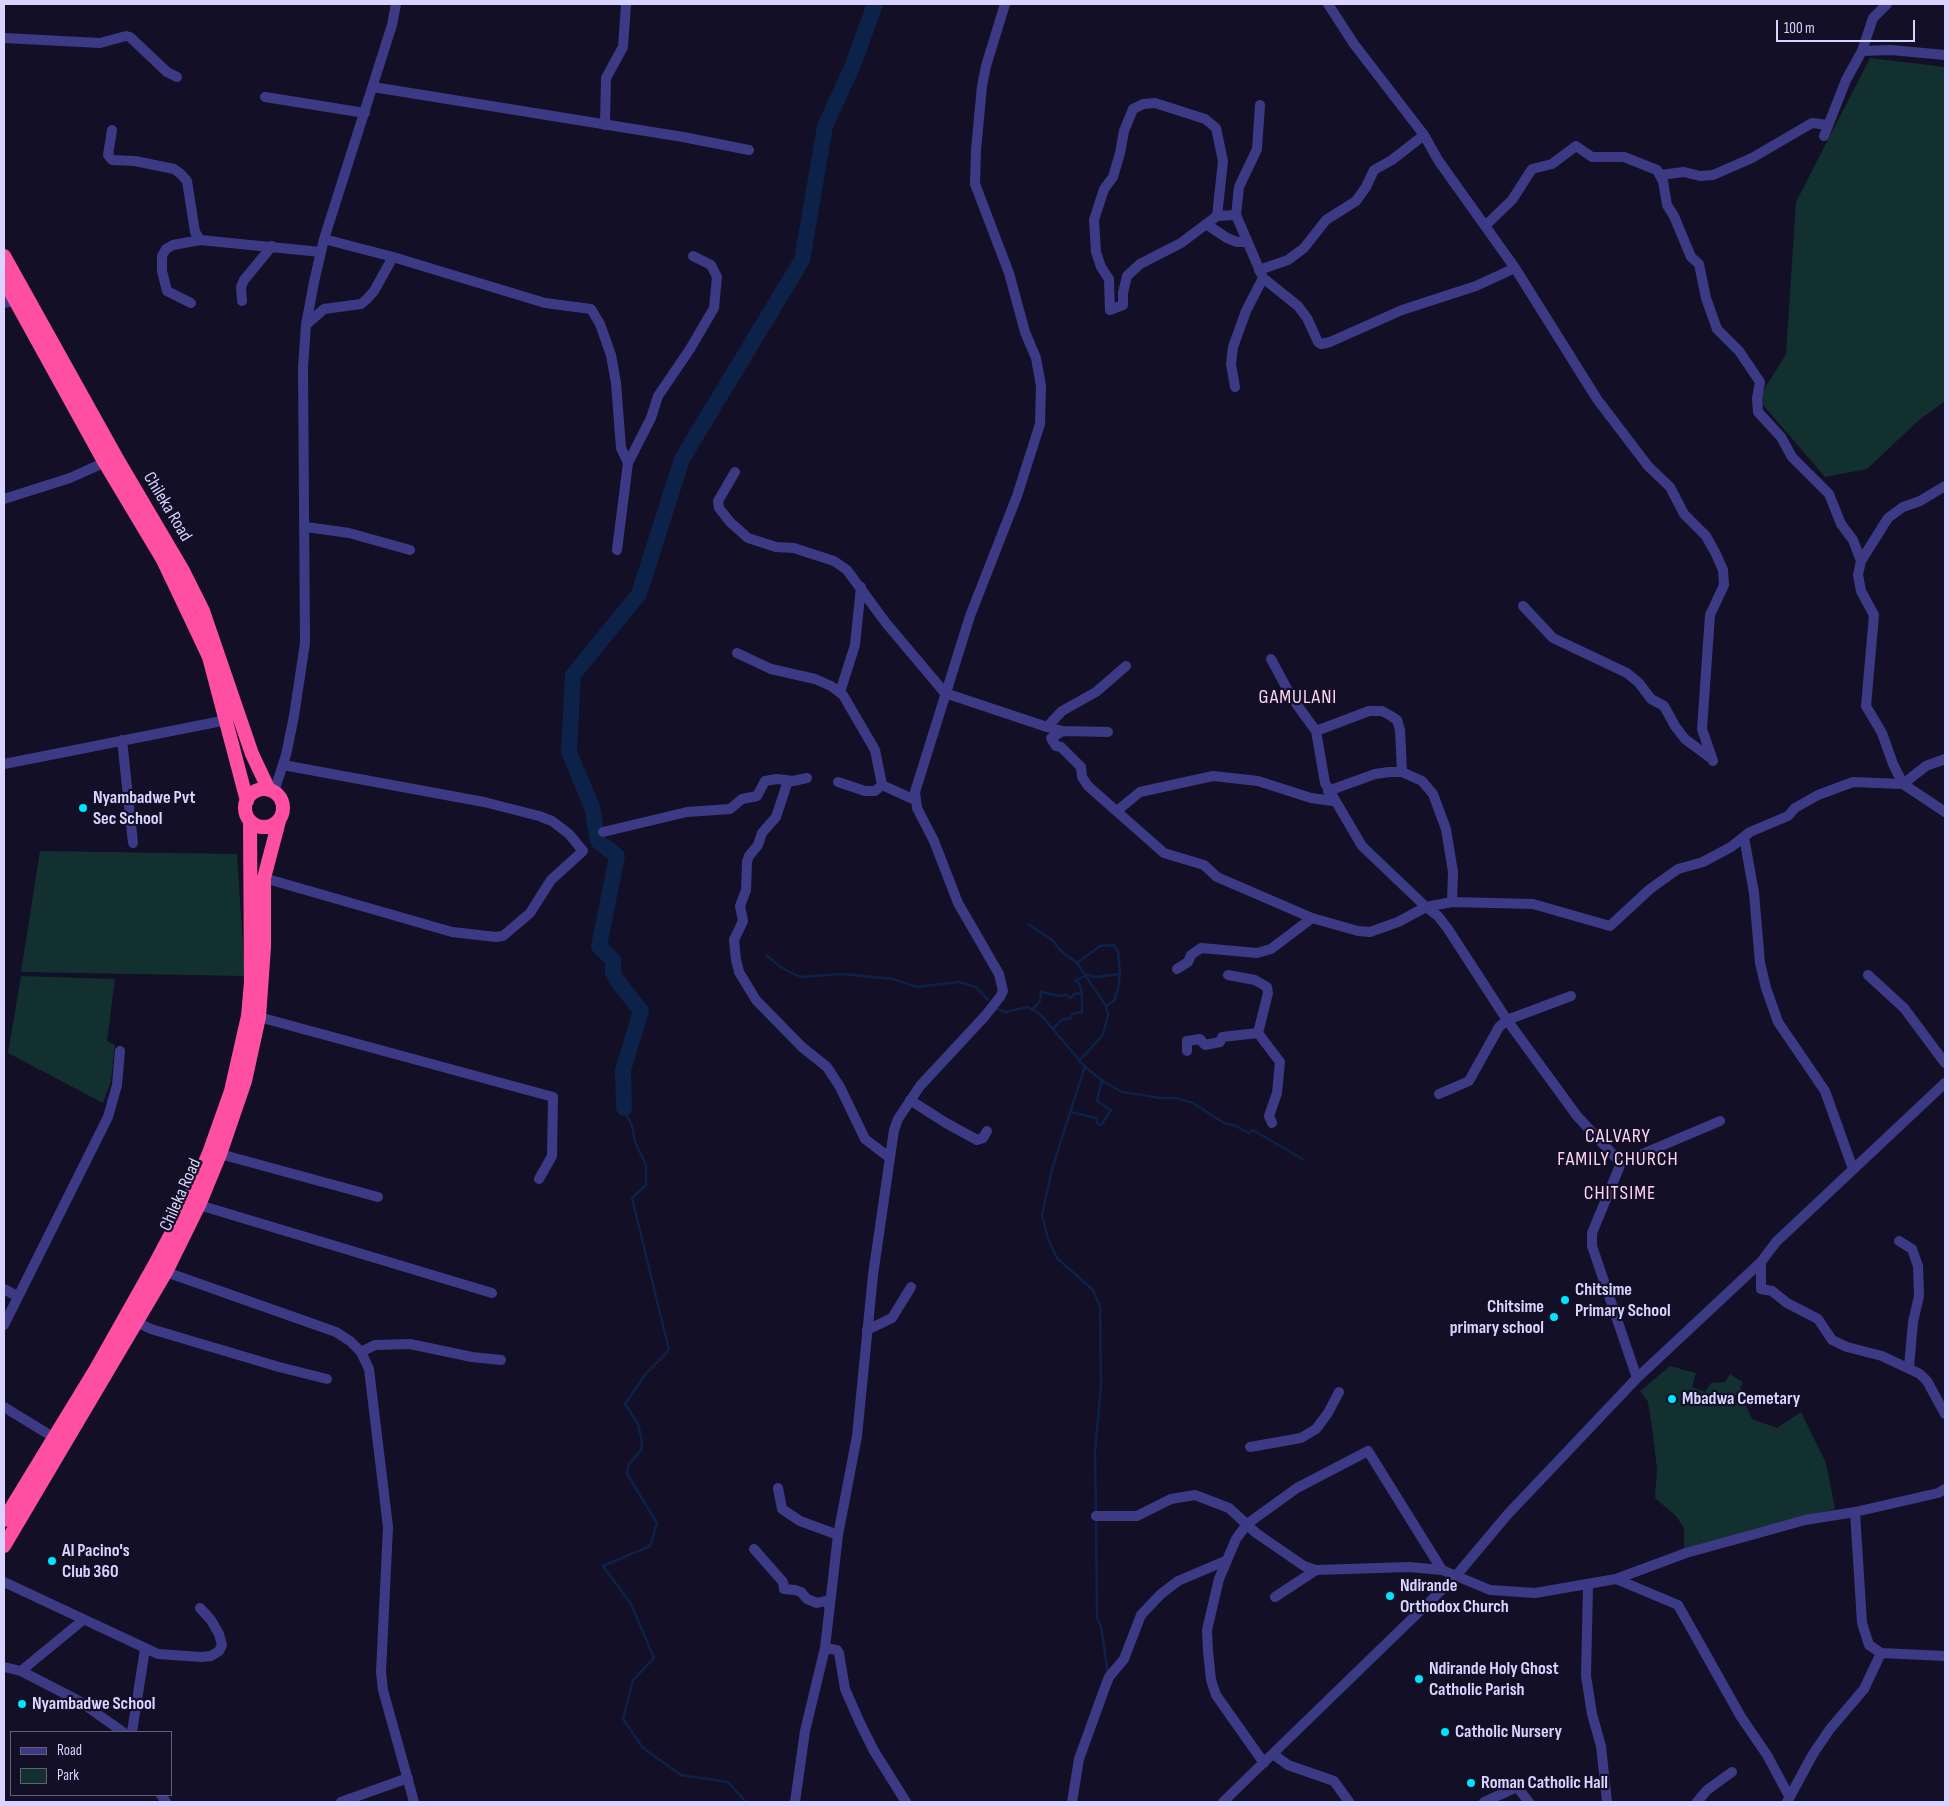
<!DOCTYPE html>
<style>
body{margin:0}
#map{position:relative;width:1949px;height:1806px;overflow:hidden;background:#130f26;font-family:"Sofia Sans Condensed",sans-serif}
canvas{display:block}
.frame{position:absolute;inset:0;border:5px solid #d9d4ff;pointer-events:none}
.legend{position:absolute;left:10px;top:1731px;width:162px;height:65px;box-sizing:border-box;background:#130f26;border:1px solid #625e7d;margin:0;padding:6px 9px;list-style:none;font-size:15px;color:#d9d4ff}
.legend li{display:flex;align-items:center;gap:10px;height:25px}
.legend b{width:25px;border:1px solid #625e7d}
.scale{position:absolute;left:1776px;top:20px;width:139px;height:22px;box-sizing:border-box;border:2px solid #d9d4ff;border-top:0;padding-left:6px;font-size:15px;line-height:18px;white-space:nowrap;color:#d9d4ff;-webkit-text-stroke:4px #130f26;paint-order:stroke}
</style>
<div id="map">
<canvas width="1949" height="1806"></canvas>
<div class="frame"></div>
<ul class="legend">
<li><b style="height:6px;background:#3d3a85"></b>Road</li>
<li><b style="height:14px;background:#12302f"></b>Park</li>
</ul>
<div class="scale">100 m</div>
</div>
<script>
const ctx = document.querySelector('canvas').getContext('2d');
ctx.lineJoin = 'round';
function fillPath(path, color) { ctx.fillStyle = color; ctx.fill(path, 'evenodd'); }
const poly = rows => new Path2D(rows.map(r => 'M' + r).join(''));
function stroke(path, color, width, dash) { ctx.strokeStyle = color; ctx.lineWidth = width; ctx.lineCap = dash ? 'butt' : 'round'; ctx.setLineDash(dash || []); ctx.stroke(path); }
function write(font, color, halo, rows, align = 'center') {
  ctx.font = font + ' "Sofia Sans Condensed",sans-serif'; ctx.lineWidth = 4.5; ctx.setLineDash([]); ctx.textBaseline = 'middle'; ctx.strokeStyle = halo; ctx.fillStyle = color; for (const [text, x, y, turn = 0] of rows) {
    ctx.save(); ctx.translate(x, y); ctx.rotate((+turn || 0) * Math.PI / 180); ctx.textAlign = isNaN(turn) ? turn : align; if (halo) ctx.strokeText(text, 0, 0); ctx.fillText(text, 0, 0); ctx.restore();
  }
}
const green = poly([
 [1870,58,1945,67,1945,401,1918,421,1867,469,1825,477,1758,399,1786,354,1796,202],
 [40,851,237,854,245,976,21,972],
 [21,976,115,979,107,1041,115,1045,111,1081,103,1103,8,1053],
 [1670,1366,1696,1373,1692,1387,1705,1392,1711,1383,1725,1382,1730,1374,1743,1382,1740,1388,1749,1394,1745,1403,1752,1419,1777,1428,1801,1412,1826,1463,1835,1509,1684,1549,1684,1528,1676,1516,1655,1498,1657,1469,1652,1427,1648,1402,1640,1391]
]);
const stream = poly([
 [1028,924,1052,940,1062,952,1077,963,1106,1006,1108,1015,1103,1035,1079,1061,1085,1066,1052,1169,1042,1215,1048,1239,1057,1258,1093,1290,1100,1307,1101,1386,1095,1451,1096,1513],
 [766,955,782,968,800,977,843,974,893,979,917,987,959,982,976,987,988,1000],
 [1077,963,1100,946,1114,945,1118,951,1120,974,1118,989,1114,1001,1106,1006],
 [1084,974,1096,977,1120,974],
 [997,1009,1005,1012,1028,1007,1041,1015,1079,1060],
 [1032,1010,1040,1001,1041,992,1060,996,1066,995,1071,998,1074,994,1082,993],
 [1053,1029,1061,1020,1071,1018,1072,1014,1082,1012,1082,993,1079,983,1075,981,1085,976],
 [1084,1066,1104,1082,1122,1092,1161,1098,1176,1098,1193,1103,1224,1123,1236,1126,1249,1133,1253,1130,1304,1160],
 [624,1108,632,1126,635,1142,646,1165,646,1185,632,1198,669,1350,645,1375,625,1404,638,1424,642,1441,641,1450,629,1464,627,1474,657,1523,650,1546,603,1566,631,1604,654,1658,633,1680,623,1719,643,1748,681,1775,728,1782,746,1802],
 [1071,1112,1096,1118,1097,1123,1101,1125,1111,1110,1097,1101,1102,1080],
 [1096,1519,1097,1618,1101,1626,1108,1674]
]);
const river = poly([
 [624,1108,623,1070,641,1011,619,983,613,973,613,960,599,946,617,856,598,841,592,807,569,752,573,675,639,594,682,459,802,260,825,126,853,65,875,4]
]);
const minor = poly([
 [1328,4,1354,44,1424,135,1438,160,1515,268,1597,399,1648,466,1670,487,1684,514,1706,536,1716,554,1723,570,1724,585,1710,615,1702,729,1713,761],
 [4,38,100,43,126,36,130,37,167,72,177,77],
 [1862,51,1873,18,1887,4],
 [373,87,683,137,749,150],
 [265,97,365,113],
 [1260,105,1257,149,1239,187,1236,215,1263,278,1298,306,1307,318,1318,342,1321,344,1330,342,1402,310,1476,286,1515,268],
 [605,125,606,78,623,47,626,4],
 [112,130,108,155,112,160,135,161,174,169,181,174,187,181,195,232,200,240,321,252],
 [1824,136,1846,80,1862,51,1891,50,1945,55],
 [1660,175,1684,172,1700,176,1713,175,1752,158,1812,123,1828,125],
 [1217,216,1223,161,1216,128,1205,119,1155,103,1143,104,1133,109,1124,131,1120,153,1113,177,1104,189,1094,220,1096,252,1101,267,1109,279,1110,310,1123,305,1123,293,1127,276,1140,264,1181,243,1217,216,1236,215],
 [1206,224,1227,238,1237,242,1246,242],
 [1486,225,1512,200,1532,169,1552,164,1576,146,1592,157,1624,157,1657,170,1663,181,1667,205,1674,216,1691,257,1699,264,1706,298,1717,329,1739,351,1760,382,1757,398,1758,412,1781,437,1792,457,1829,494,1841,524,1853,540,1861,561],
 [324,239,393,257,545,303,591,309,600,324,611,355,616,383,621,448,628,463],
 [1259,270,1288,260,1304,248,1326,220,1356,201,1366,187,1374,170,1392,160,1424,135],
 [242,301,241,287,244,280,272,246],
 [4,303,15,301],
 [191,303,167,291,162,271,162,256,166,249,173,245,200,240],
 [306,325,324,309,361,304,367,299,374,291,393,257],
 [1235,387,1231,364,1233,347,1246,311,1263,278],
 [735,472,718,501,719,508,730,522,748,538,776,547,794,548,809,553,834,561,847,570,886,623,945,693,1047,727,1063,731,1108,732],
 [1945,486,1920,501,1903,507,1888,518,1861,561,1858,575,1861,591,1874,615,1866,706,1882,733,1893,764,1903,784,1945,812],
 [4,499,70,478,110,460],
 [306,527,349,533,410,550],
 [617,550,628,463,651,418,658,396,690,349,714,308,717,277,711,265,693,256],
 [1523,606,1553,638,1627,673,1639,683,1651,699,1664,706,1675,726,1685,739,1712,759],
 [737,653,771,669,815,679,831,686,843,695,875,750,882,785],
 [1271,659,1292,698,1316,731,1325,783,1362,846,1426,907,1438,916,1448,929,1507,1020,1577,1116,1621,1163,1592,1233,1592,1246,1637,1378],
 [840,692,855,645,861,587],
 [1047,727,1062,711,1096,692,1126,666],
 [1063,731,1051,738,1056,746,1061,747,1081,767,1082,777,1088,786,1164,853,1204,865,1217,877,1312,918,1358,931,1370,932,1398,922,1426,907,1452,902,1533,904,1610,926,1650,889,1678,869,1703,862,1731,847,1750,832,1788,816,1795,808,1818,795,1853,782,1903,784,1926,766,1945,759],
 [1316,731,1369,711,1382,711,1391,716,1397,720,1400,730,1402,772],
 [122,740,133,843],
 [4,764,227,720],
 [788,781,776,817,762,833,758,845,749,856,747,862,746,890,740,906,743,921,734,940,736,960,739,972,756,1000,802,1047,827,1067,840,1087,865,1139,890,1158],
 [838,782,865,791,875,791,882,785],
 [882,785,915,800],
 [1328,791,1375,774,1389,772,1402,772,1422,781,1433,794,1446,829,1453,872,1452,902],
 [274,792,286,755,294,716,305,643,303,367,306,325,314,282,324,239,392,25,396,4],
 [1118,810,1140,792,1213,776,1258,781,1311,798,1333,801],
 [603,832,687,812,730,809,742,799,757,796,765,781,777,779,793,781,807,778],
 [1744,837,1754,893,1760,963,1766,988,1778,1022,1825,1091,1853,1169],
 [264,878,452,932,496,937,503,936,530,913,551,880,583,851,569,834,552,821,539,816,484,802,283,765],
 [1177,969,1188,962,1191,955,1201,948,1257,953,1271,949,1312,918],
 [1228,975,1255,980,1267,987,1268,993,1258,1033,1280,1062,1277,1093,1269,1116,1272,1123],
 [1868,975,1904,1008,1945,1063],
 [259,1017,553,1097,552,1156,539,1179],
 [1187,1051,1187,1041,1200,1039,1205,1045,1220,1042,1222,1037,1258,1033],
 [1439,1094,1469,1081,1499,1027,1507,1020,1571,996],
 [910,1100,946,1123,977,1140,983,1138,987,1131],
 [220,1154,378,1197],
 [1621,1163,1720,1121],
 [199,1205,492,1293],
 [1899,1241,1912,1249,1918,1266,1919,1296,1913,1322,1909,1367],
 [1761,1262,1761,1289,1772,1291,1787,1303,1818,1319,1832,1340,1847,1347,1882,1356,1920,1374,1927,1381,1945,1414],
 [166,1272,336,1332,350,1341,361,1352,369,1369,388,1527,381,1672,383,1690,414,1802],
 [4,1289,17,1296],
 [136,1322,151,1329,279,1367,327,1379],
 [4,1325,108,1117,117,1085,120,1051],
 [867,1330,892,1318,911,1287],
 [361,1352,375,1345,410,1344,472,1357,501,1360],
 [4,1407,53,1437],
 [1250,1447,1301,1438,1316,1429,1328,1413,1339,1392],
 [778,1488,782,1509,800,1521,838,1535],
 [1855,1512,1862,1623,1869,1645,1881,1653],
 [1096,1516,1137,1516,1171,1499,1195,1495,1229,1508,1256,1533,1304,1566,1316,1570,1409,1567,1442,1570,1490,1590,1535,1593,1616,1579,1686,1553,1755,1534,1805,1520,1855,1512,1938,1493,1945,1489],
 [754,1549,783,1582,784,1589,795,1590,801,1592,807,1599,817,1603,825,1601,830,1606],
 [1616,1579,1678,1605,1741,1717,1767,1755,1789,1796],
 [4,1582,158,1654,202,1657,211,1656,219,1651,222,1645,219,1634,211,1620,200,1608],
 [1588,1586,1586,1676,1592,1714,1601,1746,1607,1802],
 [1275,1597,1316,1570],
 [825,1648,837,1650,839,1653,845,1689,860,1723,874,1751,906,1802],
 [4,1667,21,1671,79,1701,123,1732],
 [21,1671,83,1620],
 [132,1732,145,1649],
 [1273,1754,1288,1765,1334,1781,1349,1802],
 [1264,1763,1216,1695,1211,1680,1208,1651,1207,1630,1219,1579,1236,1539,1247,1524,1297,1488,1368,1451,1442,1570],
 [161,1795,166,1802],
 [341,1802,408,1778],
 [795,1802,805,1731,825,1648,838,1535,857,1436,873,1275,894,1130,898,1119,920,1086,985,1016,1000,997,1003,991,999,974,958,903,934,841,917,808,915,792,970,616,1017,496,1040,424,1041,386,1036,358,1025,332,1009,273,975,184,976,150,982,86,986,66,1005,4],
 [1072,1802,1079,1759,1104,1690,1109,1677,1124,1659,1141,1615,1161,1594,1178,1581,1225,1561],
 [1223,1802,1455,1577,1508,1514,1637,1378,1761,1262,1776,1242,1945,1083],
 [1484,1802,1517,1787,1529,1802],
 [1697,1802,1707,1790,1732,1772],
 [1787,1802,1813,1754,1830,1729,1864,1689,1881,1653,1945,1656]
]);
const highway = poly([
 [4,256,116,457,182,569,203,611,252,754,269,790],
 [4,280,105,463,163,560,193,623,209,657,247,801],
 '245 808a19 19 0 1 1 38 0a19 19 0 1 1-38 0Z',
 [4,1520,96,1369,154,1266,188,1202,209,1153,231,1091,248,1016,251,982,250,821],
 [4,1546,166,1272,199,1205,220,1154,245,1081,259,1017,264,947,264,878,279,821]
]);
const markers = [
 [83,808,5,"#00e5ff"],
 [1565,1300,5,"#00e5ff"],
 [1554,1317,5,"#00e5ff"],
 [1672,1399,5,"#00e5ff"],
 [52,1561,5,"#00e5ff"],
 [1390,1596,5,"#00e5ff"],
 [1419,1679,5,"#00e5ff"],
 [22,1704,5,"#00e5ff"],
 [1445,1732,5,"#00e5ff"],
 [1471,1783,5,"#00e5ff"]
];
const streetNames = [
 ["Chileka Road",167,507,59],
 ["Chileka Road",181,1195,-66]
];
const poiNames = [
 ["Nyambadwe Pvt",93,798],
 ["Sec School",93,819],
 ["Chitsime",1575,1290],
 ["Primary School",1575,1311],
 ["Chitsime",1544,1307,"right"],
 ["primary school",1544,1328,"right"],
 ["Mbadwa Cemetary",1682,1399],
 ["Al Pacino's",62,1551],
 ["Club 360",62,1572],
 ["Ndirande",1400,1586],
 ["Orthodox Church",1400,1607],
 ["Ndirande Holy Ghost",1429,1669],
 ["Catholic Parish",1429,1690],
 ["Nyambadwe School",32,1704],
 ["Catholic Nursery",1455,1732],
 ["Roman Catholic Hall",1481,1783]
];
const quarterNames = [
 ["GAMULANI",1298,698],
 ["CALVARY",1618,1137],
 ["FAMILY CHURCH",1618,1160],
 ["CHITSIME",1620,1194]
];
fillPath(green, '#12302f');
stroke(stream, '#0c2248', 2.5);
stroke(river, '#0c2248', 16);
stroke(minor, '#3d3a85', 10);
stroke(highway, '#ff4fa3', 14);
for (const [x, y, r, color] of markers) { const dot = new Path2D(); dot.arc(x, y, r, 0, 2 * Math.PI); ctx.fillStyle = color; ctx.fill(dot); stroke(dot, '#130f26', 2); }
write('18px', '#d9d4ff', '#130f26', streetNames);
write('bold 18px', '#d9d4ff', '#130f26', poiNames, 'left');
ctx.letterSpacing = '1px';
write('20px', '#ffd6f0', '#130f26', quarterNames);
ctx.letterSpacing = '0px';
</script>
